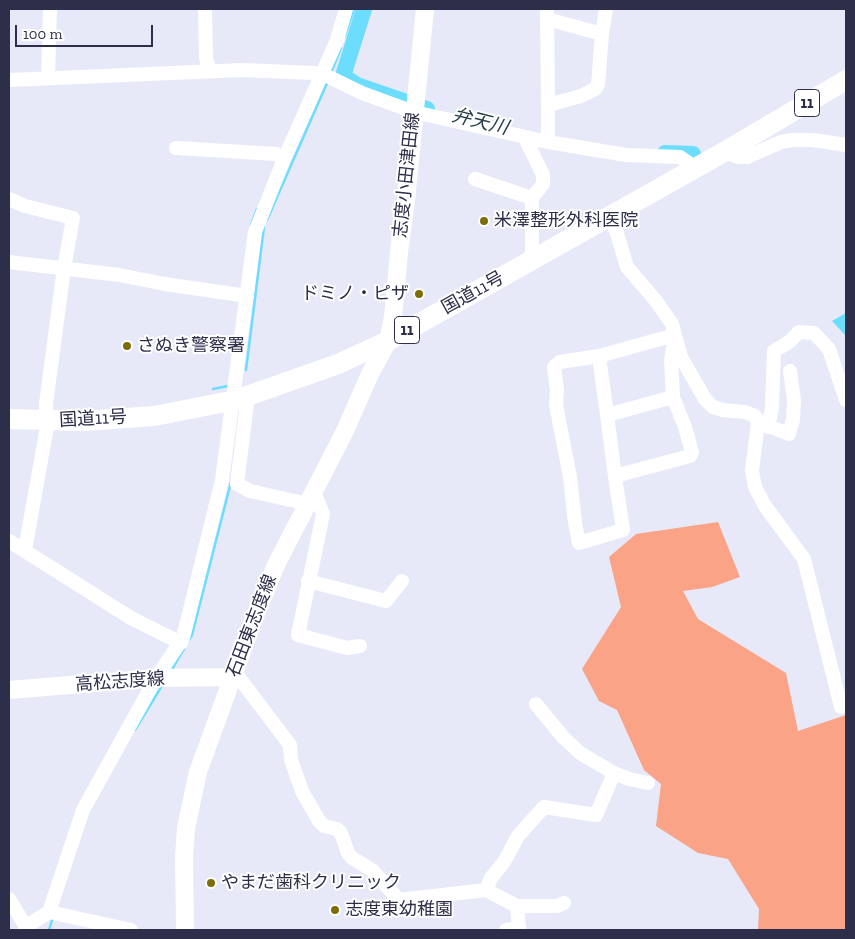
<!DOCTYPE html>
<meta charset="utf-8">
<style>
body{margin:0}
#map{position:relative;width:855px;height:939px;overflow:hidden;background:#e7e9f8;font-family:"Zilla Slab",serif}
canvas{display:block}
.frame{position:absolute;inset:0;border:10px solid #2c2e4a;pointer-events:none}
.scale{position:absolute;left:15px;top:25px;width:138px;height:22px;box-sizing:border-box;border:2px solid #2c2e4a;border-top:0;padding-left:6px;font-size:15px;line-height:18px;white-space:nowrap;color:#2c2e4a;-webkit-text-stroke:4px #fff;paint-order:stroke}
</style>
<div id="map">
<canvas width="855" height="939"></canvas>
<div class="frame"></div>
<div class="scale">100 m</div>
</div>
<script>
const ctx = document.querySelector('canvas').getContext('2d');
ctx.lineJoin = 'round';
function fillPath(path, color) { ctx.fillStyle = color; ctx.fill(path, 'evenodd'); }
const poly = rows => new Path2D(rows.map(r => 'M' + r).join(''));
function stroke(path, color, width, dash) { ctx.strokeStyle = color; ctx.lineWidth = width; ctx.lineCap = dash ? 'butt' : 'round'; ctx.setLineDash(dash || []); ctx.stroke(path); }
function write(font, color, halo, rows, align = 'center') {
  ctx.font = font + ' "Zilla Slab","Noto Sans JP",serif'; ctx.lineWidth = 4; ctx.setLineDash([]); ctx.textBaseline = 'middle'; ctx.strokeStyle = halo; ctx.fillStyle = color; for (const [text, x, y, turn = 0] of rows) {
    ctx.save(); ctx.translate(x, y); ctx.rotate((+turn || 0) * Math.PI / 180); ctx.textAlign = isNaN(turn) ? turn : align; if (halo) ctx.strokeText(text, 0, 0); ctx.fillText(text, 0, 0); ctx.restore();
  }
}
const forest = poly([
 [718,522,740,577,712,587,683,591,698,619,786,673,798,731,846,715,846,930,758,930,759,909,728,859,698,853,656,826,661,784,644,770,617,710,599,701,582,669,621,607,609,557,636,534]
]);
const water = poly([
 [846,313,846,336,832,321]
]);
const stream = poly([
 [345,36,354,9],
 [331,73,341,48],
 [267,220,328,81],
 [251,225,257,209],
 [246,370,264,227],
 [213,389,228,386],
 [189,640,192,635,231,482],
 [171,671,185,647],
 [135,730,163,684],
 [49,930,53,917]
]);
const river = poly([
 [364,9,343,76,357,85,427,109],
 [665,153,693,154]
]);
const minor = poly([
 [205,9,206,58,210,71],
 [547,9,548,105],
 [547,19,602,34,606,9],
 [48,78,50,9],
 [9,80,242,70,313,73,325,75,362,93,414,112,548,142,626,155,680,157,696,168],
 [525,138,543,175,543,184,532,198],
 [548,142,548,105,581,96,595,89,598,85,602,34],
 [176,148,276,154,284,159],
 [724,152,738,157,747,157,781,142,792,140,813,140,846,145],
 [475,179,532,198,532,259],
 [9,199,25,206,73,218,64,268,46,404,47,427,25,550],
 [608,217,616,230,627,267,656,301,672,324,681,357,705,399,713,407,723,410,745,412,755,416,758,422,789,434,793,420,794,400,790,371],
 [9,262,119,275,165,284,247,296],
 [599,356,607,415,615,476,623,530,579,543,575,523,570,477,556,405,557,390,554,367,560,362,599,356,675,335,671,360,673,397,607,415],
 [248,396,237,484,250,491,308,504],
 [758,422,752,471,755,487,765,506,804,559,841,707],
 [768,427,772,408,774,351,789,342,799,332,814,333,829,349,846,400],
 [615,476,690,456,692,452,685,427,673,397],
 [314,491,323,514,298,635,347,648,360,646],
 [9,541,131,618,181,643],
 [308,581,386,601,402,581],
 [234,671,290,745,291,760,302,791,319,821,324,826,337,829,341,833,348,853,352,858,372,870,399,900,486,890,517,906],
 [536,704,563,737,580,753,614,773,629,779,648,783],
 [486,890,491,878,504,862,518,836,544,807,596,815,614,773],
 [9,899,28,930],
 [49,912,131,930],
 [25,927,49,912,83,810,156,678,183,638,222,480,255,232,284,159,337,40,346,9],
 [506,930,519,928,517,906,557,906,564,903]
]);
const major = poly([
 [9,690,156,678,232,677],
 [185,930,184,857,186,828,198,772,253,621,276,565,345,431,370,374,388,341,393,317,399,252,406,200,425,9]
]);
const highway = poly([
 [9,419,84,421,154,416,236,400,338,364,388,341,724,152,846,80]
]);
const markers = [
 [484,221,5,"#7c6d09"],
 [419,294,5,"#7c6d09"],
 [127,346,5,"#7c6d09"],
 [211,883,5,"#7c6d09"],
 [335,910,5,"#7c6d09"]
];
const shields = [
 [807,103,25],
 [407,330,25]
];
const shieldNames = [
 ["11",807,103],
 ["11",407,330]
];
const streetNames = [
 ["志度小田津田線",407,175,-84],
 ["国道11号",473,293,-29],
 ["国道11号",93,419,-3],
 ["石田東志度線",252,626,-69],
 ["高松志度線",120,682,-4]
];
const poiNames = [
 ["米澤整形外科医院",494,221],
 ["ドミノ・ピザ",409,294,"right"],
 ["さぬき警察署",137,346],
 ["やまだ歯科クリニック",221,883],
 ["志度東幼稚園",345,910]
];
const waterNames = [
 ["弁天川",480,122,14]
];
fillPath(forest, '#faa386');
fillPath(water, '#6dddfe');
stroke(stream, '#6dddfe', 2.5);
stroke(river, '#6dddfe', 16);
stroke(minor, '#fff', 14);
stroke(major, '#fff', 18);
stroke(highway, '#fff', 20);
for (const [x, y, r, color] of markers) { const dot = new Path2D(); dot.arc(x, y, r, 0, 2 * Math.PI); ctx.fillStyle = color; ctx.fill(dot); stroke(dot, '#fff', 2); }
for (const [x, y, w] of shields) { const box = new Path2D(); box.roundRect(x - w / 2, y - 13.5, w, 27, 4); ctx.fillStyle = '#fff'; ctx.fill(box); stroke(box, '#2c2e4a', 1); }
write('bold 16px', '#2c2e4a', null, shieldNames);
write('18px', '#2c2e4a', '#fff', streetNames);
write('18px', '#2c2e4a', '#fff', poiNames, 'left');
write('italic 19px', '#284149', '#fff', waterNames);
</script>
